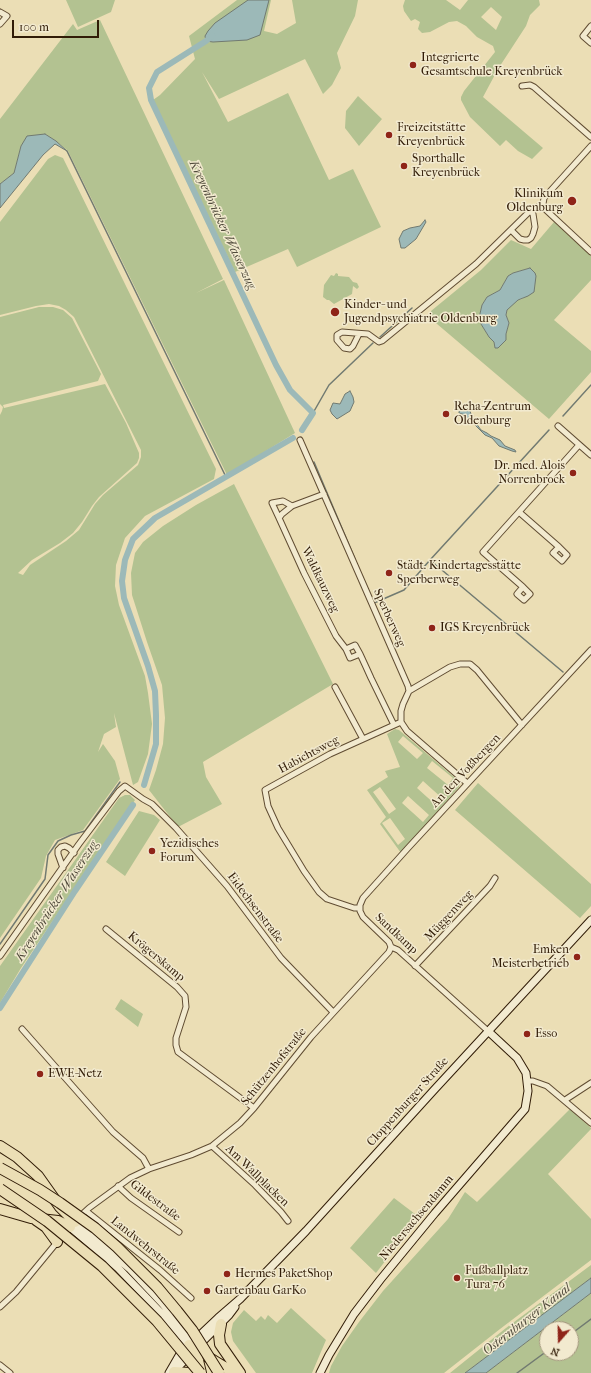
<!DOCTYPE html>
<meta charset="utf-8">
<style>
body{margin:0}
#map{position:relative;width:591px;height:1373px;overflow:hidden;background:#ebdeb5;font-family:"IM FELL French Canon",serif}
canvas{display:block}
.north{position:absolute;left:539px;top:1321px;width:40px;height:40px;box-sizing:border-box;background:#f2eacf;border:1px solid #a5987f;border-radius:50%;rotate:200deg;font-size:11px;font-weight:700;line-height:16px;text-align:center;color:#311c07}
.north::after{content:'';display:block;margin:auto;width:14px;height:18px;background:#8f2418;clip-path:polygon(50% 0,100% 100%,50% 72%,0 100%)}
.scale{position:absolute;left:12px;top:20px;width:87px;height:18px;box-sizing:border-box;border:2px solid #311c07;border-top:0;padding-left:5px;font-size:12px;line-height:14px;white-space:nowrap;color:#311c07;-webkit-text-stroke:3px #f2eacf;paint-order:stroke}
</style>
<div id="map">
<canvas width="591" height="1373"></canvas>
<div class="north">N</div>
<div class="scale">100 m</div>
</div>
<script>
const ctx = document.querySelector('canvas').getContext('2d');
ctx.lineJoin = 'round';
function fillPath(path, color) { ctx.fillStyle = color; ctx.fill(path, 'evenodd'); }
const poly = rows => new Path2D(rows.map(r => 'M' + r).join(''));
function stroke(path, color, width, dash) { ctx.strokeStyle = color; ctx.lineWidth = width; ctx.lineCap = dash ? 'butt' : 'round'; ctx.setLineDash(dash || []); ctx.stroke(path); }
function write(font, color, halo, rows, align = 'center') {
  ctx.font = font + ' "IM FELL French Canon",serif'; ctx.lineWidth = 3; ctx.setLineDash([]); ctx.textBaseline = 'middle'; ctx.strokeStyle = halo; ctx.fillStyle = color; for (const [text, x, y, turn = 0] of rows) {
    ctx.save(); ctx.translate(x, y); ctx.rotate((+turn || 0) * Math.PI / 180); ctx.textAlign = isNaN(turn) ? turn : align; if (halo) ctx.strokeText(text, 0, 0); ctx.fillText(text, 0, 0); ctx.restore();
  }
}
const green = poly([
 [66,0,115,0,111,12,78,27],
 [237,0,271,0,264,31,277,34,296,23,292,0,358,0,355,16,337,53,341,68,332,85,323,94,305,59,219,99,202,72,228,122,288,93,329,180,353,169,381,227,297,267,288,249,235,272,153,100,160,95,195,59,189,36],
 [405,0,446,0,460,10,468,0,539,0,540,5,530,15,526,26,498,69,483,97,543,148,532,159,518,151,506,140,500,146,470,117,461,100,461,97,464,91,495,52,493,46,477,37,466,26,457,21,449,22,430,32,422,33,418,29,420,22,415,19,411,21,404,11,403,6],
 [491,7,502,17,496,30,481,17],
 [100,20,223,279,196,293,224,280,295,433,227,475,68,151,56,141,45,134,21,146,14,173,0,184,0,119,73,24,77,30],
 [358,96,382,119,359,146,345,128,346,111],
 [55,155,63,158,216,469,214,479,145,516,125,538,116,565,115,586,119,605,145,676,148,693,152,724,148,754,138,782,133,785,114,713,116,727,104,734,98,752,103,744,115,761,120,779,83,830,55,840,46,856,41,878,0,938,0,415,2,411,3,407,0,404,0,317,39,307,53,307,63,310,72,318,101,374,98,381,3,405,4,408,105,384,126,423,139,453,139,458,137,463,99,497,92,506,82,522,73,533,60,543,32,560,18,573,23,575,30,565,66,541,79,530,95,504,103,495,138,465,141,457,141,450,74,317,66,310,59,306,49,304,36,306,0,315,0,222,48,159],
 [554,222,591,256,591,280,554,320,591,351,591,372,549,419,430,318,431,311,481,270,511,240,531,249],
 [530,268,535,280,534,289,522,299,518,300,513,303,507,310,506,315,509,323,506,334,506,340,495,348,494,342,489,337,481,324,479,318,482,305,487,297,500,290,508,276,513,273],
 [336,273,338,274,338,276,349,277,353,282,357,283,359,287,357,289,353,286,352,294,334,304,329,300,327,300,323,297,324,285,331,275,334,276],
 [234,484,333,684,203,762,206,777,222,804,178,827,149,790,156,770,163,744,165,718,162,685,147,642,132,595,131,573,135,553,143,542,163,526,196,505],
 [395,729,399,730,460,782,459,787,401,853,380,824,386,817,367,790,388,777,385,771,400,767,387,734],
 [403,736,423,753,417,759,398,742],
 [432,761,453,778,448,785,427,768],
 [423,781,443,799,437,806,417,788],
 [380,787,396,809,389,814,373,792],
 [408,796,429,815,423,822,402,803],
 [390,818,405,839,398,845,382,823],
 [478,783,591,884,591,906,580,918,455,810],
 [125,795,130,795,135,800,66,901,21,968,0,1003,0,966,119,798],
 [139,811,154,815,160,820,125,876,106,862],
 [121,999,143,1014,138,1027,115,1009],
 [570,1109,591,1128,591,1129,548,1174,591,1219,591,1260,500,1329,444,1373,329,1373,331,1366,342,1346,359,1322,383,1291,448,1219,465,1192,477,1202],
 [394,1198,419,1217,376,1273,350,1248],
 [591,1265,591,1278,465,1373,450,1373,506,1328],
 [591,1293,591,1373,486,1373,565,1313],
 [547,1329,571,1329,571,1353,547,1353],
 [291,1308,326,1340,312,1373,256,1373,233,1341,231,1332,233,1323,244,1310,256,1321,261,1316,265,1320,268,1315,277,1323]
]);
const water = poly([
 [248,0,269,0,260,35,247,40,213,42,206,41,205,36,208,31,215,23,248,0],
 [45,134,56,141,67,151,55,144,43,155,0,208,0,184,14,173,21,146,27,136,45,134],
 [425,220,426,222,416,239,405,248,401,248,399,239,403,231,410,228,420,226,425,220],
 [530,268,535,273,536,276,534,292,528,296,518,300,507,310,506,315,509,323,506,334,506,340,498,348,495,348,494,342,489,337,481,324,479,318,482,305,487,297,500,290,508,276,513,273,530,268],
 [350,391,353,397,354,402,350,411,337,419,332,414,330,410,333,403,340,404,345,394,350,391],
 [465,404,468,406,473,419,481,430,487,433,491,436,500,440,505,446,515,450,516,452,512,451,499,446,492,438,485,435,472,422,465,418,465,415,459,413,459,411,463,409,465,404],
 [591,1278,591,1293,486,1373,465,1373,591,1278]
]);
const stream = poly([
 [67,151,226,477],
 [380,337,412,308],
 [313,413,329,385,373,343],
 [563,416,591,385],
 [314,462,355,559],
 [430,560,549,430],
 [374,603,404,590,430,560,563,672],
 [0,944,45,879,48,855,58,841,71,835,85,831,120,782],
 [571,1334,591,1319],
 [517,1373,547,1351]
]);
const canal = poly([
 [212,36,206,41,157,72,149,88,151,100,276,365,290,390,313,413,302,430],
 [144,785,156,744,156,715,155,691,148,666,124,598,122,581,125,560,133,539,155,518,293,438],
 [0,1008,75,891,133,805]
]);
const street = poly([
 [0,12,7,16,0,24],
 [591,26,583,36,591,43],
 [522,86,530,85,534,87,591,137],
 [543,204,544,198,591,146],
 [543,204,546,210,591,252],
 [511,230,520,239,524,240,528,240,531,238,533,234,535,227,533,214,530,211],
 [359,334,353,346,350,349,344,348,337,340,337,335,342,332,368,334,379,342,382,341,476,264,530,211,543,204],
 [558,426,591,455],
 [300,440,408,686,409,691,403,704,401,711,401,722,407,731,467,783],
 [292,506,283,501,272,503,279,518,282,514,292,506,324,494],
 [519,512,559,547,567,555,562,561,553,553,559,547],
 [279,518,304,573,336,636,346,649],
 [523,587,517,594,524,600,530,594,523,587,483,552,579,445],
 [360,654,350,658,346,649,355,645,360,654,366,667,371,678,394,725],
 [335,687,363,739],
 [409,691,450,667,460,664,470,664,477,670,522,725],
 [63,868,58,854,58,850,61,847,65,846,69,848,74,853],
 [359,908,354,908,327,899,319,892,304,871,278,828,268,806,265,790,330,754,401,722],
 [106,929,177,987,185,996,186,1007,176,1038,176,1045,178,1052,254,1108],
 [0,956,79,844,119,791,125,786,143,799,152,804,176,828,227,886,281,958,333,1012],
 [415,966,490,886,495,878],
 [22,1029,113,1132,143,1158,149,1169],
 [488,1031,398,950,391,947,389,942,363,917,360,911,360,905,363,898,408,848,591,650],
 [528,1081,533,1081,547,1086,591,1123],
 [565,1100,591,1083],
 [212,1146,255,1185,281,1212,288,1221],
 [118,1186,131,1198,179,1232],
 [86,1211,160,1270,191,1298],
 [78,1218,89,1208,130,1178,149,1169,191,1155,212,1146,240,1123,254,1108,311,1037,389,952,391,947],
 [0,1307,16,1292,58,1241],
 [0,1365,10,1373]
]);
const secondary = poly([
 [75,1222,130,1269,162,1303,195,1344],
 [70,1227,118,1268,162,1314,189,1345],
 [197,1347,229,1315,235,1307],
 [169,1373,180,1354,218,1318,240,1299,306,1231,434,1090,591,920],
 [172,1373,190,1355],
 [320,1373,329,1355,354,1314,380,1280,435,1213,525,1109,528,1091,526,1073,517,1058,488,1031]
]);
const highway = poly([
 [0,1146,17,1157,38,1176,60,1207,75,1222],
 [0,1209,31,1218,58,1221,70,1227],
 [36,1220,46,1227,57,1242],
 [221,1324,219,1335,220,1344,240,1373],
 [189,1345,197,1356,201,1373],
 [208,1357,234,1373],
 [174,1372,189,1373]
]);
const highwayBridge = poly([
 [0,1168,40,1190,60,1203,95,1228,117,1247,157,1287,177,1311,192,1330,219,1373],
 [0,1189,47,1221,102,1266,157,1321,200,1373]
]);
const markers = [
 [413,65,4,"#8f2418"],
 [389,135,4,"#8f2418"],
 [404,166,4,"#8f2418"],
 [572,201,5,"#8f2418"],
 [335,312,5,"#8f2418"],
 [446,414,4,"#8f2418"],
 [573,473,4,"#8f2418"],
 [389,573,4,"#8f2418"],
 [432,628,4,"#8f2418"],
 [152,851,4,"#8f2418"],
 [577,957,4,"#8f2418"],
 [527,1034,4,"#8f2418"],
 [40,1074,4,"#8f2418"],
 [227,1274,4,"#8f2418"],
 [457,1278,4,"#8f2418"],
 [207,1291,4,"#8f2418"]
];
const poiNames = [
 ["Integrierte",421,58],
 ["Gesamtschule Kreyenbrück",421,72],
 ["Freizeitstätte",397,128],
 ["Kreyenbrück",397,142],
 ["Sporthalle",412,159],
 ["Kreyenbrück",412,173],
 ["Klinikum",563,194,"right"],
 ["Oldenburg",563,208,"right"],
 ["Kinder- und",344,305],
 ["Jugendpsychiatrie Oldenburg",344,319],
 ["Reha-Zentrum",454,407],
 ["Oldenburg",454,421],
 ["Dr. med. Alois",565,466,"right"],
 ["Norrenbrock",565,480,"right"],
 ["Städt. Kindertagesstätte",397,566],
 ["Sperberweg",397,580],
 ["IGS Kreyenbrück",440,628],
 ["Yezidisches",160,844],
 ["Forum",160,858],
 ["Emken",569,950,"right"],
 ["Meisterbetrieb",569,964,"right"],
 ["Esso",535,1034],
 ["EWE-Netz",48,1074],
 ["Fußballplatz",465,1271],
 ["Tura 76",465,1285],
 ["Hermes PaketShop",235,1274],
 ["Gartenbau GarKo",215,1291]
];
const streetNames = [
 ["Waldkauzweg",320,580,64],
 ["Sperberweg",389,618,66],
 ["Habichtsweg",309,755,-28],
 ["An den Voßbergen",466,771,-47],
 ["Eidechsenstraße",255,908,53],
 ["Müggenweg",449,916,-47],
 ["Sandkamp",396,934,43],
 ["Krögerskamp",156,957,40],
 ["Schützenhofstraße",274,1067,-51],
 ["Cloppenburger Straße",408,1102,-48],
 ["Am Wallplacken",257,1176,44],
 ["Gildestraße",155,1201,37],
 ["Niedersachsendamm",417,1218,-50],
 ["Landwehrstraße",145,1246,39]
];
const waterNames = [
 ["Kreyenbrücker Wasserzug",222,225,65],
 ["Kreyenbrücker Wasserzug",57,901,-57],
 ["Osternburger Kanal",527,1320,-38]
];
fillPath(green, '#b3c291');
fillPath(water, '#9cb9b8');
stroke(water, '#717a71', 1);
stroke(stream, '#717a71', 1.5);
stroke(canal, '#9cb9b8', 6);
stroke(street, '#604c32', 7);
stroke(secondary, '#311c07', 9);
stroke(highway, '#311c07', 12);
stroke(street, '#f2eacf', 5);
stroke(secondary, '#f2eacf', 7);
stroke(highway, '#ebdeb5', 10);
stroke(highwayBridge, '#311c07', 12, []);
stroke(highwayBridge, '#ebdeb5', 10);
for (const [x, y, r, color] of markers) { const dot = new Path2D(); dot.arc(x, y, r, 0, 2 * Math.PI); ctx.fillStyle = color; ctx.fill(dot); stroke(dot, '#f2eacf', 1.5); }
write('12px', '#311c07', '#f2eacf', poiNames, 'left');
write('12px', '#311c07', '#f2eacf', streetNames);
write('italic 13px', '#514b3c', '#f2eacf', waterNames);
</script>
